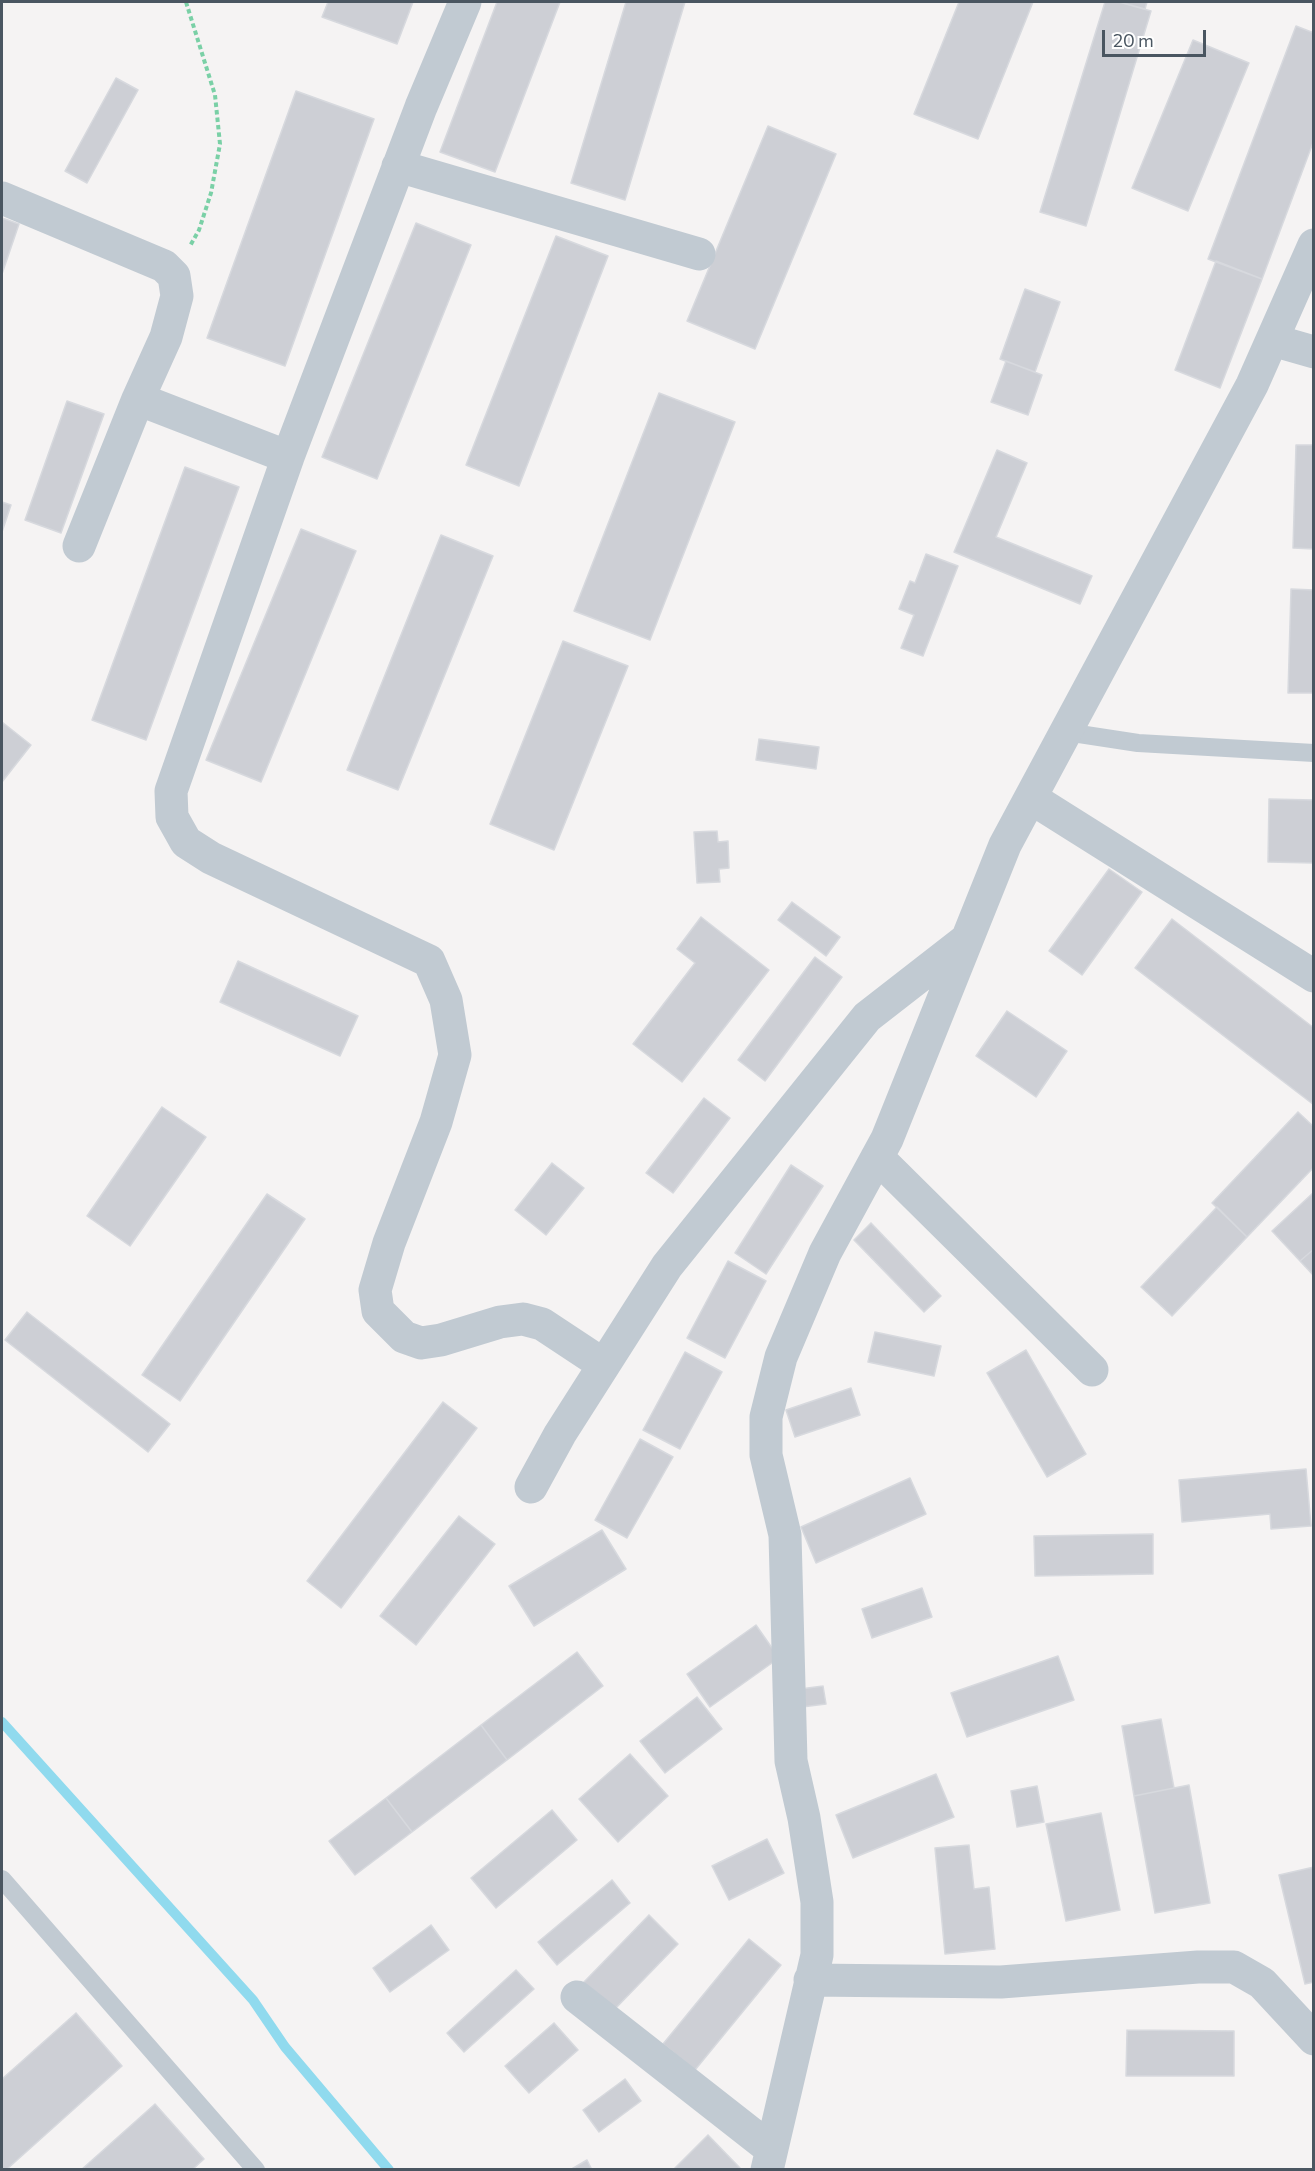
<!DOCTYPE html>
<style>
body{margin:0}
#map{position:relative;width:1315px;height:2171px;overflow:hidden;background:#f5f3f3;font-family:Commissioner,sans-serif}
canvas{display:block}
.frame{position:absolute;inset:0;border:3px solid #4a5661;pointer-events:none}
.scale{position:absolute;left:1102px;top:30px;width:104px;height:27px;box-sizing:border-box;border:3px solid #4a5661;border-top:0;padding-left:8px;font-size:18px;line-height:21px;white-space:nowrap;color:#4a5661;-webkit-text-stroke:4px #fff;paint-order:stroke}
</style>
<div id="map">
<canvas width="1315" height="2171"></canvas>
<div class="frame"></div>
<div class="scale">20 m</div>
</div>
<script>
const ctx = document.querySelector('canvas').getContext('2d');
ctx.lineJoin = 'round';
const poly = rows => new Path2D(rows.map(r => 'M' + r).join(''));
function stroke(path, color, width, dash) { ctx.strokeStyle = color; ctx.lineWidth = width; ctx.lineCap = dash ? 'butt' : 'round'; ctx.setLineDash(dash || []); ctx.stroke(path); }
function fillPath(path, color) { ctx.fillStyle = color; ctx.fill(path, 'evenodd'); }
const stream = poly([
 [2,1722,253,2000,285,2047,389,2170]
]);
const building = poly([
 [328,2,413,2,397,44,322,17,328,2],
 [497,2,560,2,495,172,440,152,497,2],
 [626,2,685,2,625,200,571,183,626,2],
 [959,2,1033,2,978,139,914,114,959,2],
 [1105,2,1119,2,1151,11,1086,226,1040,212,1105,2],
 [1119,2,1147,2,1145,9,1119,2],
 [1296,26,1314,33,1314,140,1262,279,1208,259,1296,26],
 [1193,40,1249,63,1188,211,1132,188,1193,40],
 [116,78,138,90,87,183,65,171,116,78],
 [296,91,374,119,285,366,207,338,296,91],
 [768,126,836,154,755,349,687,321,768,126],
 [2,218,19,224,2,274,2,218],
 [416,223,471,245,377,479,322,457,416,223],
 [556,236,608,256,519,486,466,465,556,236],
 [1216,261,1262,279,1220,388,1175,370,1216,261],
 [1025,289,1060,302,1035,372,1000,359,1025,289],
 [1006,361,1042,375,1028,415,991,402,1006,361],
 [659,393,735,422,650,640,574,611,659,393],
 [67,401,104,414,61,533,25,520,67,401],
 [1296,445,1314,445,1314,549,1293,548,1296,445],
 [997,450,1027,463,996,537,1092,576,1080,604,954,552,997,450],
 [185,467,239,487,146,740,92,720,185,467],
 [2,502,11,505,2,532,2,502],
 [301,529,356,551,261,782,206,760,301,529],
 [441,535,493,556,398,790,347,770,441,535],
 [926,554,958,566,923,656,901,648,914,615,899,609,910,581,915,583,926,554],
 [1291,589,1314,590,1314,693,1288,693,1291,589],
 [563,641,628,666,554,850,490,824,563,641],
 [2,722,31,745,2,782,2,722],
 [759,739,819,747,816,769,756,760,759,739],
 [1269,799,1314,800,1314,863,1268,862,1269,799],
 [717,831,718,842,728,841,729,868,719,869,720,882,697,883,694,832,717,831],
 [1109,869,1142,892,1082,975,1049,951,1109,869],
 [792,902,840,937,826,956,778,920,792,902],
 [701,917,769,970,682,1082,633,1044,695,963,677,949,701,917],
 [1172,919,1314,1028,1314,1105,1135,968,1172,919],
 [815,957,842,977,765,1081,738,1060,815,957],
 [238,961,358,1016,340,1056,220,1002,238,961],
 [1007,1011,1067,1051,1036,1097,976,1056,1007,1011],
 [704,1098,730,1118,673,1193,646,1173,704,1098],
 [162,1107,206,1137,130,1246,87,1216,162,1107],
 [1298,1112,1314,1127,1314,1167,1247,1237,1212,1203,1298,1112],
 [552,1163,584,1188,546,1235,515,1210,552,1163],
 [791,1165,823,1186,766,1274,735,1253,791,1165],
 [1314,1192,1314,1249,1300,1261,1272,1231,1314,1192],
 [267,1194,305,1219,180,1401,142,1375,267,1194],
 [1217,1207,1247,1237,1172,1316,1141,1287,1217,1207],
 [871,1223,941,1296,924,1312,854,1240,871,1223],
 [1314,1249,1314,1276,1300,1261,1314,1249],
 [728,1261,766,1281,725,1358,687,1338,728,1261],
 [27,1312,170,1424,148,1452,5,1340,27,1312],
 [875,1332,941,1346,934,1376,868,1362,875,1332],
 [1026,1350,1086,1454,1047,1477,987,1373,1026,1350],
 [685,1352,722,1372,680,1449,643,1430,685,1352],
 [851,1388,860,1415,795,1437,786,1410,851,1388],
 [443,1402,477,1428,341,1608,307,1581,443,1402],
 [640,1439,673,1457,627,1538,595,1520,640,1439],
 [1306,1469,1311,1526,1271,1529,1270,1514,1182,1522,1179,1480,1306,1469],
 [910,1478,926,1514,816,1563,801,1527,910,1478],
 [459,1516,495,1544,416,1645,380,1616,459,1516],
 [602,1530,626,1569,534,1626,509,1586,602,1530],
 [1153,1534,1153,1574,1035,1576,1034,1536,1153,1534],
 [922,1588,932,1617,872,1638,862,1609,922,1588],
 [756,1625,779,1658,710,1707,687,1674,756,1625],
 [577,1652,603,1686,507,1760,481,1725,577,1652],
 [1058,1656,1074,1700,967,1737,951,1693,1058,1656],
 [823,1686,826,1704,802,1707,800,1689,823,1686],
 [697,1697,722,1729,665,1773,640,1741,697,1697],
 [1161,1719,1174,1788,1134,1796,1122,1726,1161,1719],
 [481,1725,507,1760,412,1832,386,1798,481,1725],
 [630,1754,668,1796,618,1842,579,1799,630,1754],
 [936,1774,954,1817,853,1858,836,1815,936,1774],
 [1189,1785,1210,1903,1155,1913,1134,1796,1189,1785],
 [1037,1786,1044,1822,1017,1827,1011,1791,1037,1786],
 [386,1798,412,1832,355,1875,329,1841,386,1798],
 [552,1810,577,1840,496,1908,471,1878,552,1810],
 [1101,1813,1120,1910,1066,1921,1046,1824,1101,1813],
 [767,1839,784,1873,729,1900,712,1866,767,1839],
 [969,1845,974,1889,989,1887,995,1949,945,1954,935,1848,969,1845],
 [1314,1867,1314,1982,1305,1984,1279,1875,1314,1867],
 [612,1880,630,1903,557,1965,538,1942,612,1880],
 [649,1915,678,1944,612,2012,583,1983,649,1915],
 [431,1925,449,1950,390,1992,373,1968,431,1925],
 [749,1939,781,1965,695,2070,663,2044,749,1939],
 [516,1970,534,1989,464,2052,447,2033,516,1970],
 [76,2013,122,2066,6,2170,2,2170,2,2079,76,2013],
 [554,2023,578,2050,529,2093,505,2066,554,2023],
 [1127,2030,1234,2031,1234,2076,1126,2076,1127,2030],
 [625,2079,641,2101,599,2132,583,2110,625,2079],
 [155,2104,204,2159,192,2170,81,2170,155,2104],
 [708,2135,740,2168,738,2170,673,2170,708,2135],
 [587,2160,592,2170,570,2170,587,2160]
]);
const path = poly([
 [186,2,215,95,220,144,211,193,199,230,190,246]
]);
const lane = poly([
 [1066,732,1138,743,1314,753],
 [2,1879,256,2170]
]);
const street = poly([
 [465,2,421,107,288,457,171,791,172,817,186,842,211,858,429,961,446,1000,455,1055,436,1122,389,1243,375,1290,378,1311,404,1337,421,1343,441,1340,500,1322,523,1319,542,1324,604,1365],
 [398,166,699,254],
 [2,198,164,266,174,276,177,296,166,337,138,399,79,546],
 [1272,340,1314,352],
 [138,399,288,457],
 [1031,798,1314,976],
 [877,1157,1092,1370],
 [531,1487,560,1434,667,1266,867,1017,966,940],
 [810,1980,1001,1982,1198,1967,1234,1967,1262,1983,1314,2039],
 [577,1997,771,2149],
 [767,2170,817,1955,817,1902,804,1818,791,1761,785,1535,766,1455,766,1417,781,1357,825,1253,887,1139,1005,845,1252,385,1314,245]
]);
stroke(stream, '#90daee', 10);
fillPath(building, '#cdcfd5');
stroke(building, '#d7d9de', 1.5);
stroke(path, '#7ad0a6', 4, [4.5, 3]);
stroke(lane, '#c1cad2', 18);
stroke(street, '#c1cad2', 33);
</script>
